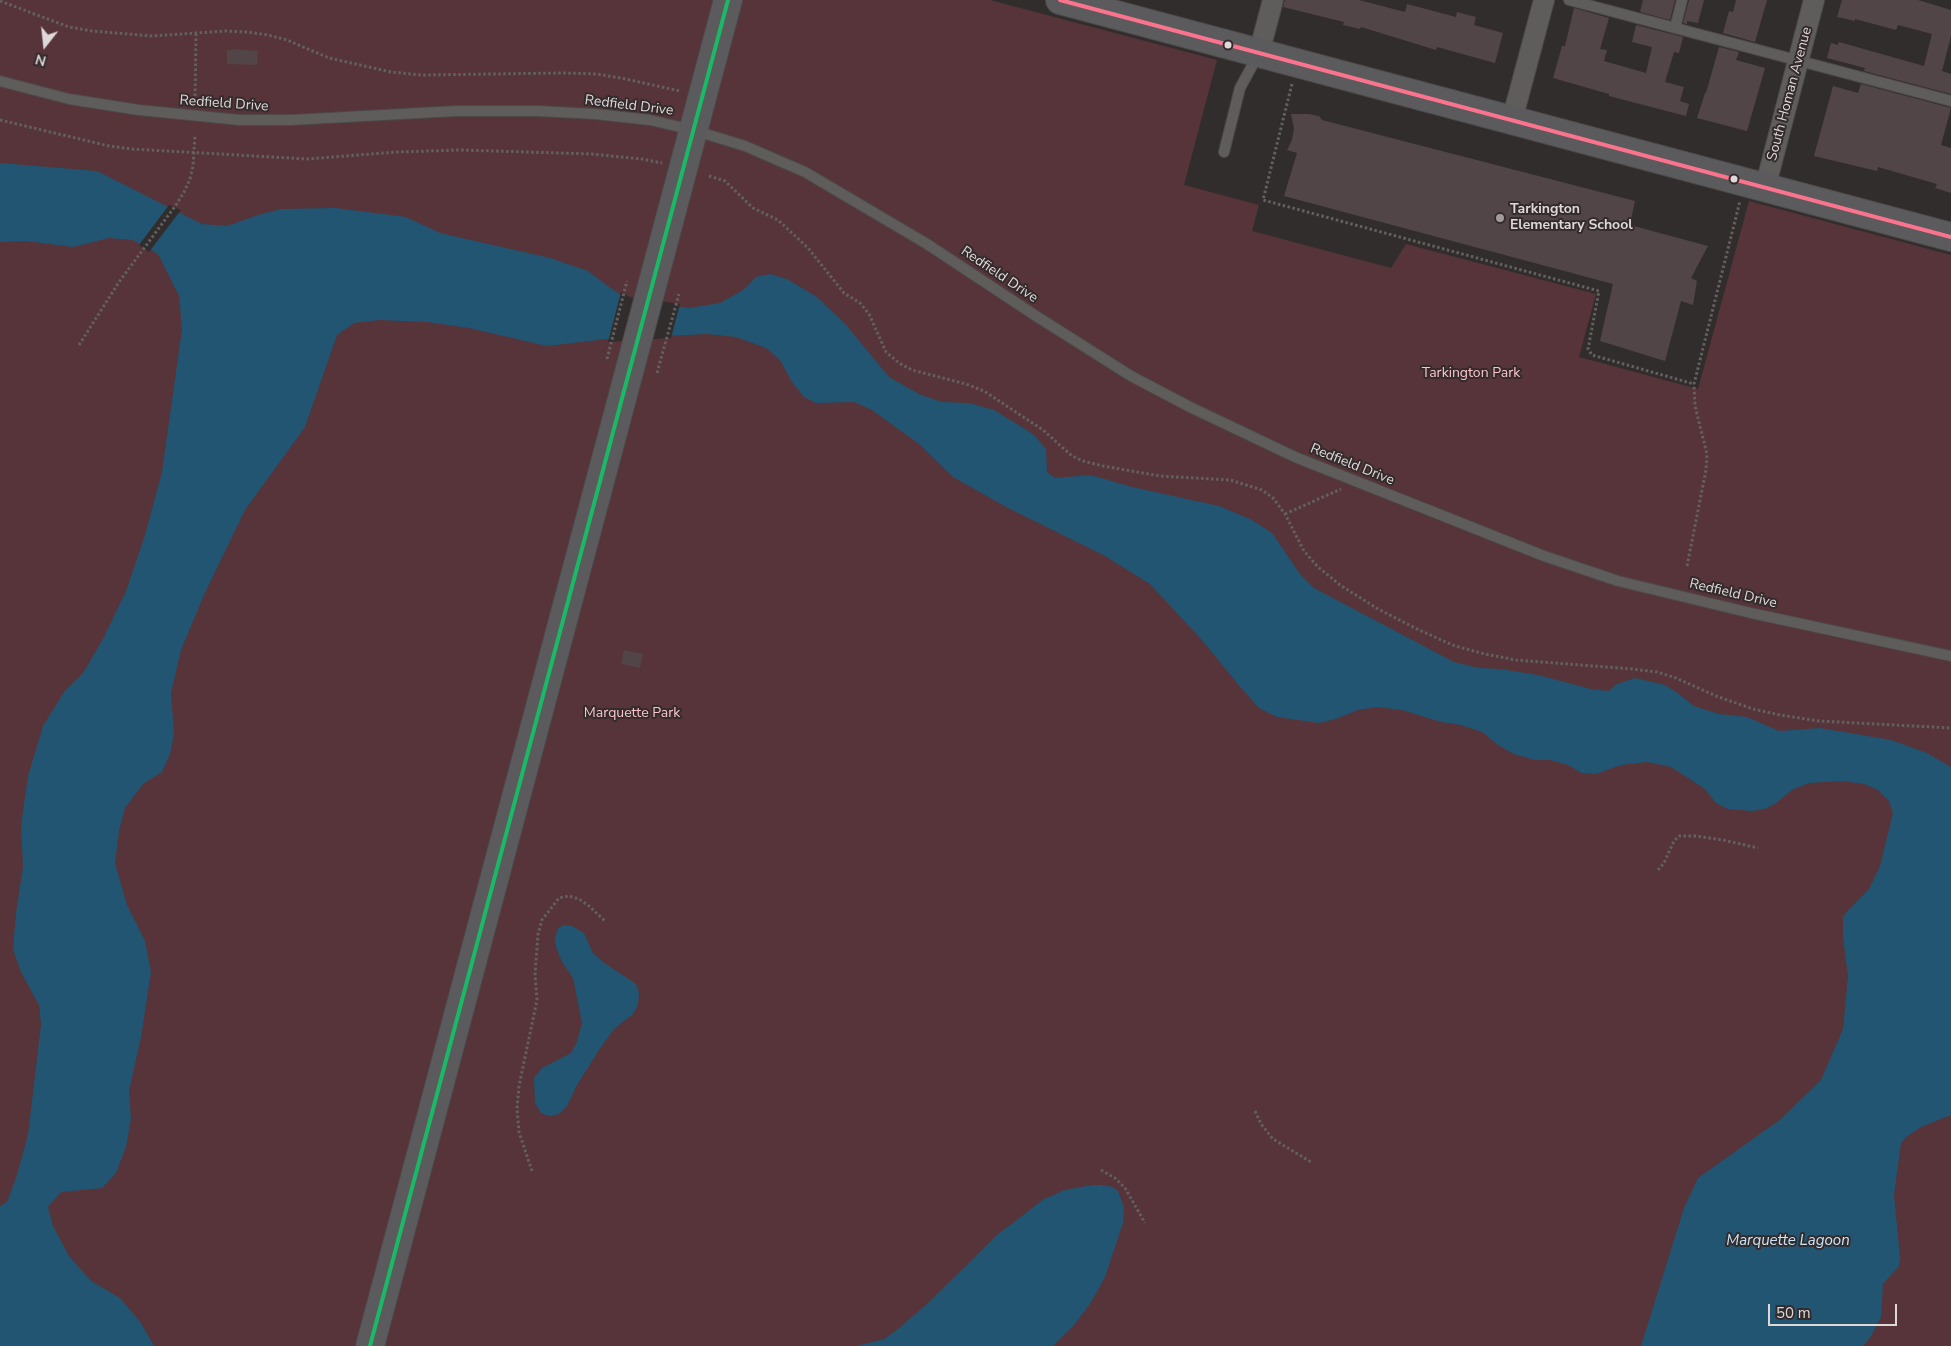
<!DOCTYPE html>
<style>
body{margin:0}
#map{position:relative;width:1951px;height:1346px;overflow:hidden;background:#322d2d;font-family:"Nunito Sans",sans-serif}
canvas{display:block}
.north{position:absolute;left:20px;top:20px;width:50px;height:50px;-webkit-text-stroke:4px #342b2c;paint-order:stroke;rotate:196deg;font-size:14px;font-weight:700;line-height:20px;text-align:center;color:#ded8d9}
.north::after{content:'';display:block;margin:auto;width:18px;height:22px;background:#ded8d9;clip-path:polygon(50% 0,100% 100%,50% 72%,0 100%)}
.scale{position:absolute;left:1768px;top:1304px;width:129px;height:22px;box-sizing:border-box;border:2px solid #ded8d9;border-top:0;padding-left:6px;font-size:15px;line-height:18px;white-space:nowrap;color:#ded8d9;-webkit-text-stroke:4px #342b2c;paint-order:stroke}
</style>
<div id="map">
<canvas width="1951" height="1346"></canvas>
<div class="north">N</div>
<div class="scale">50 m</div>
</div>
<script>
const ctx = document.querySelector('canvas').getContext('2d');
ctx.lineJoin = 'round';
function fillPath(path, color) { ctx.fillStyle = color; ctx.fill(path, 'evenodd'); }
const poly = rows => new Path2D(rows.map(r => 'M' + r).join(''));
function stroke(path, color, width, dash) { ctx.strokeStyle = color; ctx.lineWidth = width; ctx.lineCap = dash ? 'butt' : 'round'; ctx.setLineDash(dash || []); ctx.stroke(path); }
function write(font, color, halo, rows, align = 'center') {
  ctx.font = font + ' "Nunito Sans",sans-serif'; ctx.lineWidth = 4; ctx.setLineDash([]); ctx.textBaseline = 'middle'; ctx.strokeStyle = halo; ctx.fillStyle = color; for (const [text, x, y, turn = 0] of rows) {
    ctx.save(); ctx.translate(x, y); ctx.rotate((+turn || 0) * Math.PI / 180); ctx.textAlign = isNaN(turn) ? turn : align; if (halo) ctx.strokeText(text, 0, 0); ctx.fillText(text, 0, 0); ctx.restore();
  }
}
const green = poly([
 [0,0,990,0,1217,60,1184,185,1259,205,1252,231,1391,268,1406,244,1596,294,1579,357,1698,389,1749,201,1951,255,1951,1346,0,1346]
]);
const water = poly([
 [0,163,97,171,202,224,227,226,258,215,281,209,336,208,406,217,440,233,550,258,588,271,609,287,629,300,689,308,720,303,743,290,756,277,770,274,787,279,817,297,846,325,889,377,921,395,942,402,969,403,994,410,1033,434,1046,449,1047,472,1055,478,1091,475,1132,487,1219,506,1252,520,1272,533,1300,574,1314,588,1454,662,1479,668,1500,669,1538,675,1591,689,1609,691,1617,684,1635,678,1665,685,1679,694,1694,706,1719,714,1747,717,1779,731,1820,728,1891,740,1927,753,1951,767,1951,1115,1921,1127,1906,1137,1901,1143,1894,1195,1900,1257,1899,1266,1883,1284,1881,1317,1871,1336,1863,1346,1641,1346,1684,1208,1698,1178,1781,1119,1821,1080,1843,1029,1848,976,1843,937,1843,916,1869,889,1880,866,1893,813,1889,801,1878,790,1864,784,1842,781,1809,783,1792,790,1776,803,1765,809,1752,811,1728,809,1716,803,1705,789,1671,767,1647,762,1621,765,1596,774,1582,773,1568,765,1550,760,1535,760,1514,754,1498,745,1482,732,1461,725,1441,722,1402,710,1377,707,1358,710,1336,719,1319,723,1277,717,1259,708,1242,689,1200,638,1150,584,1105,556,1008,508,953,477,919,444,872,410,854,402,816,403,804,397,792,382,780,360,766,348,736,337,707,334,606,339,547,346,469,328,427,322,379,320,354,323,337,335,305,427,245,510,204,595,181,650,171,693,174,734,170,754,162,772,143,784,125,808,119,831,115,863,127,905,145,941,151,972,141,1037,129,1091,131,1119,126,1147,116,1173,102,1188,61,1192,48,1207,53,1226,69,1256,91,1281,120,1298,141,1323,154,1346,0,1346,0,1206,7,1202,16,1178,28,1135,41,1024,39,1005,21,972,13,949,16,913,23,867,21,825,28,776,43,726,64,692,83,673,103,639,126,591,145,535,162,472,182,329,179,296,158,254,133,240,109,238,73,247,26,241,0,242],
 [564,925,572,926,584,933,593,953,603,962,636,984,639,993,638,1005,633,1014,614,1029,599,1050,577,1085,567,1106,559,1114,549,1116,541,1113,535,1103,534,1078,542,1068,571,1053,577,1042,582,1023,573,978,562,962,556,947,555,938,558,928],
 [1092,1185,1101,1185,1113,1187,1118,1191,1124,1207,1123,1223,1105,1277,1090,1304,1074,1325,1053,1346,856,1346,884,1339,898,1329,928,1303,997,1235,1044,1199,1065,1190]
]);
const pier = poly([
 [169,205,181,210,149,252,139,245],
 [621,292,630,297,680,304,671,338,608,342]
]);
const building = poly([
 [1285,0,1359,0,1405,12,1407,4,1456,17,1457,12,1476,17,1474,25,1503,33,1495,63,1437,47,1436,50,1361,27,1360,29,1343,25,1344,22,1283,7],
 [1643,0,1675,0,1670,20,1640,12],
 [1689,0,1704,0,1698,23,1687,21,1687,24,1683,23],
 [1736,0,1767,0,1755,42,1723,33,1729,11,1733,12],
 [1842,0,1918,0,1951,10,1951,36,1942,71,1951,74,1951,94,1864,71,1865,68,1827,58,1831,43,1838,45,1839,42,1924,66,1932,34,1898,25,1896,30,1855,19,1855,21,1837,17],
 [1574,8,1609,18,1600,49,1607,50,1604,61,1646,73,1652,47,1632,42,1636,25,1683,37,1679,53,1674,52,1665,82,1684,87,1680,101,1689,104,1686,116,1609,96,1609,94,1553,78,1562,46,1565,46],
 [1719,47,1739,52,1736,60,1765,68,1747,131,1697,118,1705,93,1706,93],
 [234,49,258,51,257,65,227,64,227,50,234,50],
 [1861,84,1951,108,1941,145,1951,148,1951,193,1935,188,1937,184,1878,167,1877,171,1814,156,1833,86,1858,93],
 [1291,114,1308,114,1319,116,1322,120,1635,201,1630,225,1708,246,1691,278,1697,281,1693,305,1681,301,1665,361,1600,341,1613,284,1284,196,1297,153,1287,150,1292,140,1294,128],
 [624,650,643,654,640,668,621,664]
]);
const path = poly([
 [0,1,69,27,92,31,152,36,226,31,247,32,268,35,287,40,329,58,391,72,422,75,564,73,596,74,621,78,680,91],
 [1292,84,1263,200,1599,291,1588,349,1592,355,1694,384],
 [195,101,196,34],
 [0,120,109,146,132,149,307,159,397,152,460,150,592,154,642,159,662,163],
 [709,176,725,181,753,208,778,220,808,248,844,293,860,303,869,314,886,352,899,363,912,370,966,384,984,391,1043,430,1072,456,1083,461,1103,466,1160,476,1230,480,1262,490,1273,498,1285,514,1304,551,1317,566,1340,585,1378,609,1419,630,1455,646,1485,654,1516,660,1632,669,1657,672,1676,678,1716,696,1753,709,1780,715,1819,721,1951,728],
 [79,345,119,282,176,205,184,192,190,179,193,166,195,135],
 [607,359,627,281],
 [657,373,679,294],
 [1285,514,1341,489],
 [1687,566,1706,470,1707,454,1695,406,1694,384,1740,201],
 [1658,870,1664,863,1674,841,1679,836,1696,836,1723,840,1758,848],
 [1255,1111,1261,1124,1273,1139,1311,1162],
 [1101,1170,1115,1178,1125,1188,1145,1223],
 [532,1171,519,1132,517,1109,519,1086,537,1000,535,975,538,934,542,920,559,898,569,896,579,899,589,906,605,921]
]);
const lane = poly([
 [1569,0,1951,101],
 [1675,28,1682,0],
 [0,81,69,99,139,110,240,120,291,120,456,111,538,111,595,114,650,120,693,130,745,146,805,172,927,244,1036,316,1131,376,1190,407,1295,457,1544,556,1618,581,1751,613,1951,656],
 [1224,152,1240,88,1258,55]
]);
const street = poly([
 [1259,53,1273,0],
 [1512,120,1544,0],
 [1765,188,1814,0]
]);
const secondary = poly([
 [1060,0,1951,237],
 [370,1346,728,0]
]);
const bus1 = poly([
 [370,1346,728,0]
]);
const bus2 = poly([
 [1060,0,1951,237]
]);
const markers = [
 [1228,45,4.5,"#ded8d9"],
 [1734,179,4.5,"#ded8d9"],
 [1500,218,5,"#a29c9d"]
];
const streetNames = [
 ["South Homan Avenue",1790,94,-75],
 ["Redfield Drive",224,104,4],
 ["Redfield Drive",629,106,7],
 ["Redfield Drive",999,275,34],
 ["Redfield Drive",1352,465,22],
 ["Redfield Drive",1733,594,13]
];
const poiNames = [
 ["Tarkington",1510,210],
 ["Elementary School",1510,226]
];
const parkNames = [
 ["Tarkington Park",1471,374],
 ["Marquette Park",632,714]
];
const waterNames = [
 ["Marquette Lagoon",1788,1241]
];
fillPath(green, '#563439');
fillPath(water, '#215571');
fillPath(pier, '#322d2d');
fillPath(building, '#524547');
stroke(lane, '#4d4949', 12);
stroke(street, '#4d4949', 22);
stroke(secondary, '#4d4949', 30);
stroke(path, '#636060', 3, [2.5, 2.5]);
stroke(lane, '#5f5c5c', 10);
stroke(street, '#5f5c5c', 20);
stroke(secondary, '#5b5b5d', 28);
stroke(bus1, '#1ab867', 4);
stroke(bus2, '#fc738d', 4);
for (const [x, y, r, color] of markers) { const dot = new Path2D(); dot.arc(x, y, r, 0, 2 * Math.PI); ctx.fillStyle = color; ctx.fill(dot); stroke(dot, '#342b2c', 2); }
write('14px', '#ded8d9', '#342b2c', streetNames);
write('bold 14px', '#ded8d9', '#342b2c', poiNames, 'left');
write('14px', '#fac2c9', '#342b2c', parkNames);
write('italic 15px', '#c7e6fa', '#342b2c', waterNames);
</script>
